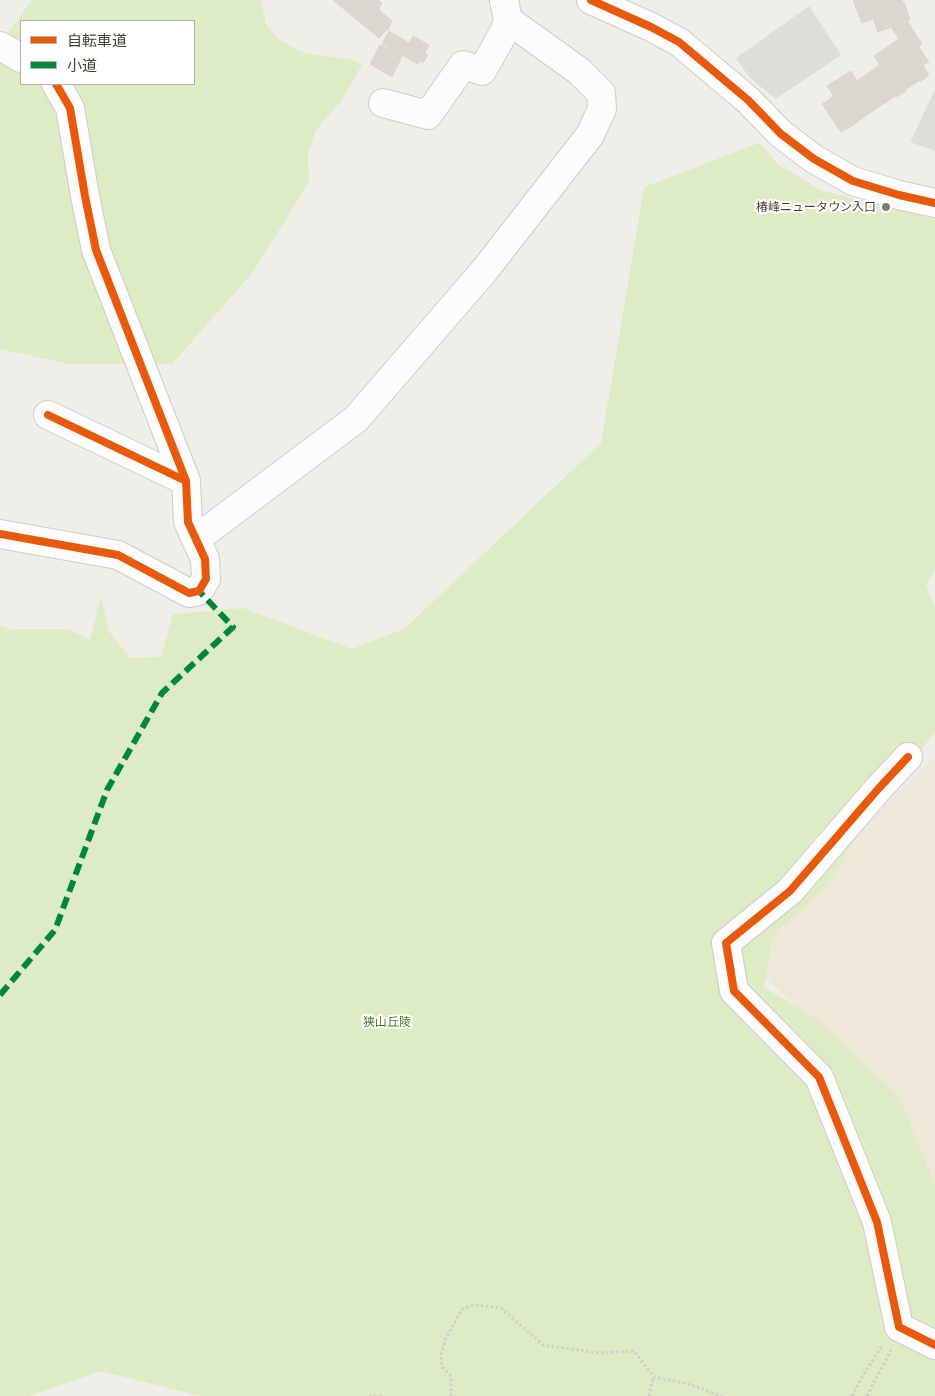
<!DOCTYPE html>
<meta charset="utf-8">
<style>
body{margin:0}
#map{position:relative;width:935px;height:1396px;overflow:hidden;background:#f0eee8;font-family:"Asap Condensed","Noto Sans JP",sans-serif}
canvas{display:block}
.legend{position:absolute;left:20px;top:20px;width:175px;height:65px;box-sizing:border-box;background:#fff;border:1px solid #b5b2ae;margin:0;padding:6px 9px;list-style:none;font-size:15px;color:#463f34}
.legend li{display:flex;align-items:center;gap:10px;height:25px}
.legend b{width:25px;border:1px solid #b5b2ae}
</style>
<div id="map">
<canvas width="935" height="1396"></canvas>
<ul class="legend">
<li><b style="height:6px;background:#e8590c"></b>自転車道</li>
<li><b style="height:6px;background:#00873e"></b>小道</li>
</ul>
</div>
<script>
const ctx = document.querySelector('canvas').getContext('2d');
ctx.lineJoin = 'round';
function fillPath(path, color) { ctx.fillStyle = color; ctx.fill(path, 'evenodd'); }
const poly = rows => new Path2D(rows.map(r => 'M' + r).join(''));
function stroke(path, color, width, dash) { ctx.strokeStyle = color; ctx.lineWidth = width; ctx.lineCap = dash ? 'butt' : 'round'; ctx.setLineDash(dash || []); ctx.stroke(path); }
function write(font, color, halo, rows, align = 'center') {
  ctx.font = font + ' "Asap Condensed","Noto Sans JP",sans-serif'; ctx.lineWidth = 4; ctx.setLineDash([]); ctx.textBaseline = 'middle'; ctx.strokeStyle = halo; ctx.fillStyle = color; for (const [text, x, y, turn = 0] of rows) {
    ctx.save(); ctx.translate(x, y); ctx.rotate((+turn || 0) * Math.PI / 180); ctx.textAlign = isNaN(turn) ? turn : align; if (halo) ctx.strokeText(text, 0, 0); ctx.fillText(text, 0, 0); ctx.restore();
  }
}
const education = poly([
 [935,757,935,1200,879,1085,736,950]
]);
const green = poly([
 [32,0,261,0,266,24,278,39,299,51,321,56,349,59,362,65,341,101,316,130,308,154,309,182,253,272,172,364,70,364,0,349,0,43],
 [21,21,194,21,194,84,21,84],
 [759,143,779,165,820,190,935,219,935,569,926,586,935,607,935,732,873,811,826,887,773,935,764,987,818,1020,899,1097,935,1185,935,1396,200,1396,101,1371,29,1396,0,1396,0,626,11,629,69,629,90,640,101,596,109,631,130,658,161,657,173,614,243,608,352,649,404,629,601,443,644,187]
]);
const parking = poly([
 [809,6,841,55,776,99,750,78,736,58],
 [935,90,935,151,910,142]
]);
const building = poly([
 [333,0,378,0,382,3,379,7,380,8,379,10,392,21,388,30,387,29,379,38,333,0],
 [853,0,902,0,903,3,904,2,910,20,907,21,922,44,918,46,929,62,923,65,929,75,920,82,920,80,905,90,906,91,896,97,895,96,857,122,857,123,841,132,822,104,834,96,827,86,851,71,857,81,880,65,874,56,899,39,891,27,878,32,873,19,862,23,853,0],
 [389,31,409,43,413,36,429,45,425,53,428,55,423,63,419,61,418,64,382,44,389,31],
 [380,45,402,56,392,77,370,64,380,45]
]);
const path = poly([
 [369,1396,384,1396],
 [451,1396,451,1376,442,1367,441,1354,446,1338,462,1309,475,1305,501,1308,543,1345,599,1353,634,1351,654,1377,685,1383,722,1396],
 [649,1396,653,1377],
 [852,1396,860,1380,883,1344],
 [867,1396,891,1350]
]);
const minor = poly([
 [591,0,651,27,679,42,748,100,781,134,814,159,853,181,899,195,935,203],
 [0,46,21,58],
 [56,84,70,108,85,196,96,250,186,481],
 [383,103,428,115,463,65,482,71,504,32,508,20,504,0],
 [0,534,118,555,189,593,199,591,206,579,205,559,188,522,186,481,48,415],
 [196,539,356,419,484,271,590,135,602,109,601,93,579,71,508,20],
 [908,757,879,788,790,891,726,943,734,991,819,1077,877,1222,899,1327,935,1345]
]);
const quiet = poly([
 [0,995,55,930,107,790,162,693,233,627,199,591]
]);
const cycleway = poly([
 [591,0,651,27,679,42,748,100,781,134,814,159,853,181,899,195,935,203],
 [56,84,70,108,85,196,96,250,186,481],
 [0,534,118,555,189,593,199,591,206,579,205,559,188,522,186,481,48,415],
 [908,757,879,788,790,891,726,943,734,991,819,1077,877,1222,899,1327,935,1345]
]);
const markers = [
 [886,207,5,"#827c73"]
];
const poiNames = [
 ["椿峰ニュータウン入口",876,207]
];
const parkNames = [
 ["狭山丘陵",387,1022]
];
fillPath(education, '#eee8d9');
fillPath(green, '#deecc6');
fillPath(parking, '#dfddd8');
fillPath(building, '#dad6d0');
stroke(building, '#d8d5ce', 1);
stroke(minor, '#cecbc6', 30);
stroke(path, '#d1cec9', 3, [2.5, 2.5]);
stroke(minor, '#fdfcfc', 28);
stroke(quiet, '#00873e', 6, [12, 6]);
stroke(cycleway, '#e8590c', 8);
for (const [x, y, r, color] of markers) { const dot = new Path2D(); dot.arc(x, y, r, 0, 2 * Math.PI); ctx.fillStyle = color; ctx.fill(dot); stroke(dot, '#fff', 2); }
write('12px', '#463f34', '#fff', poiNames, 'right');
write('12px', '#477b24', '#fff', parkNames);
</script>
